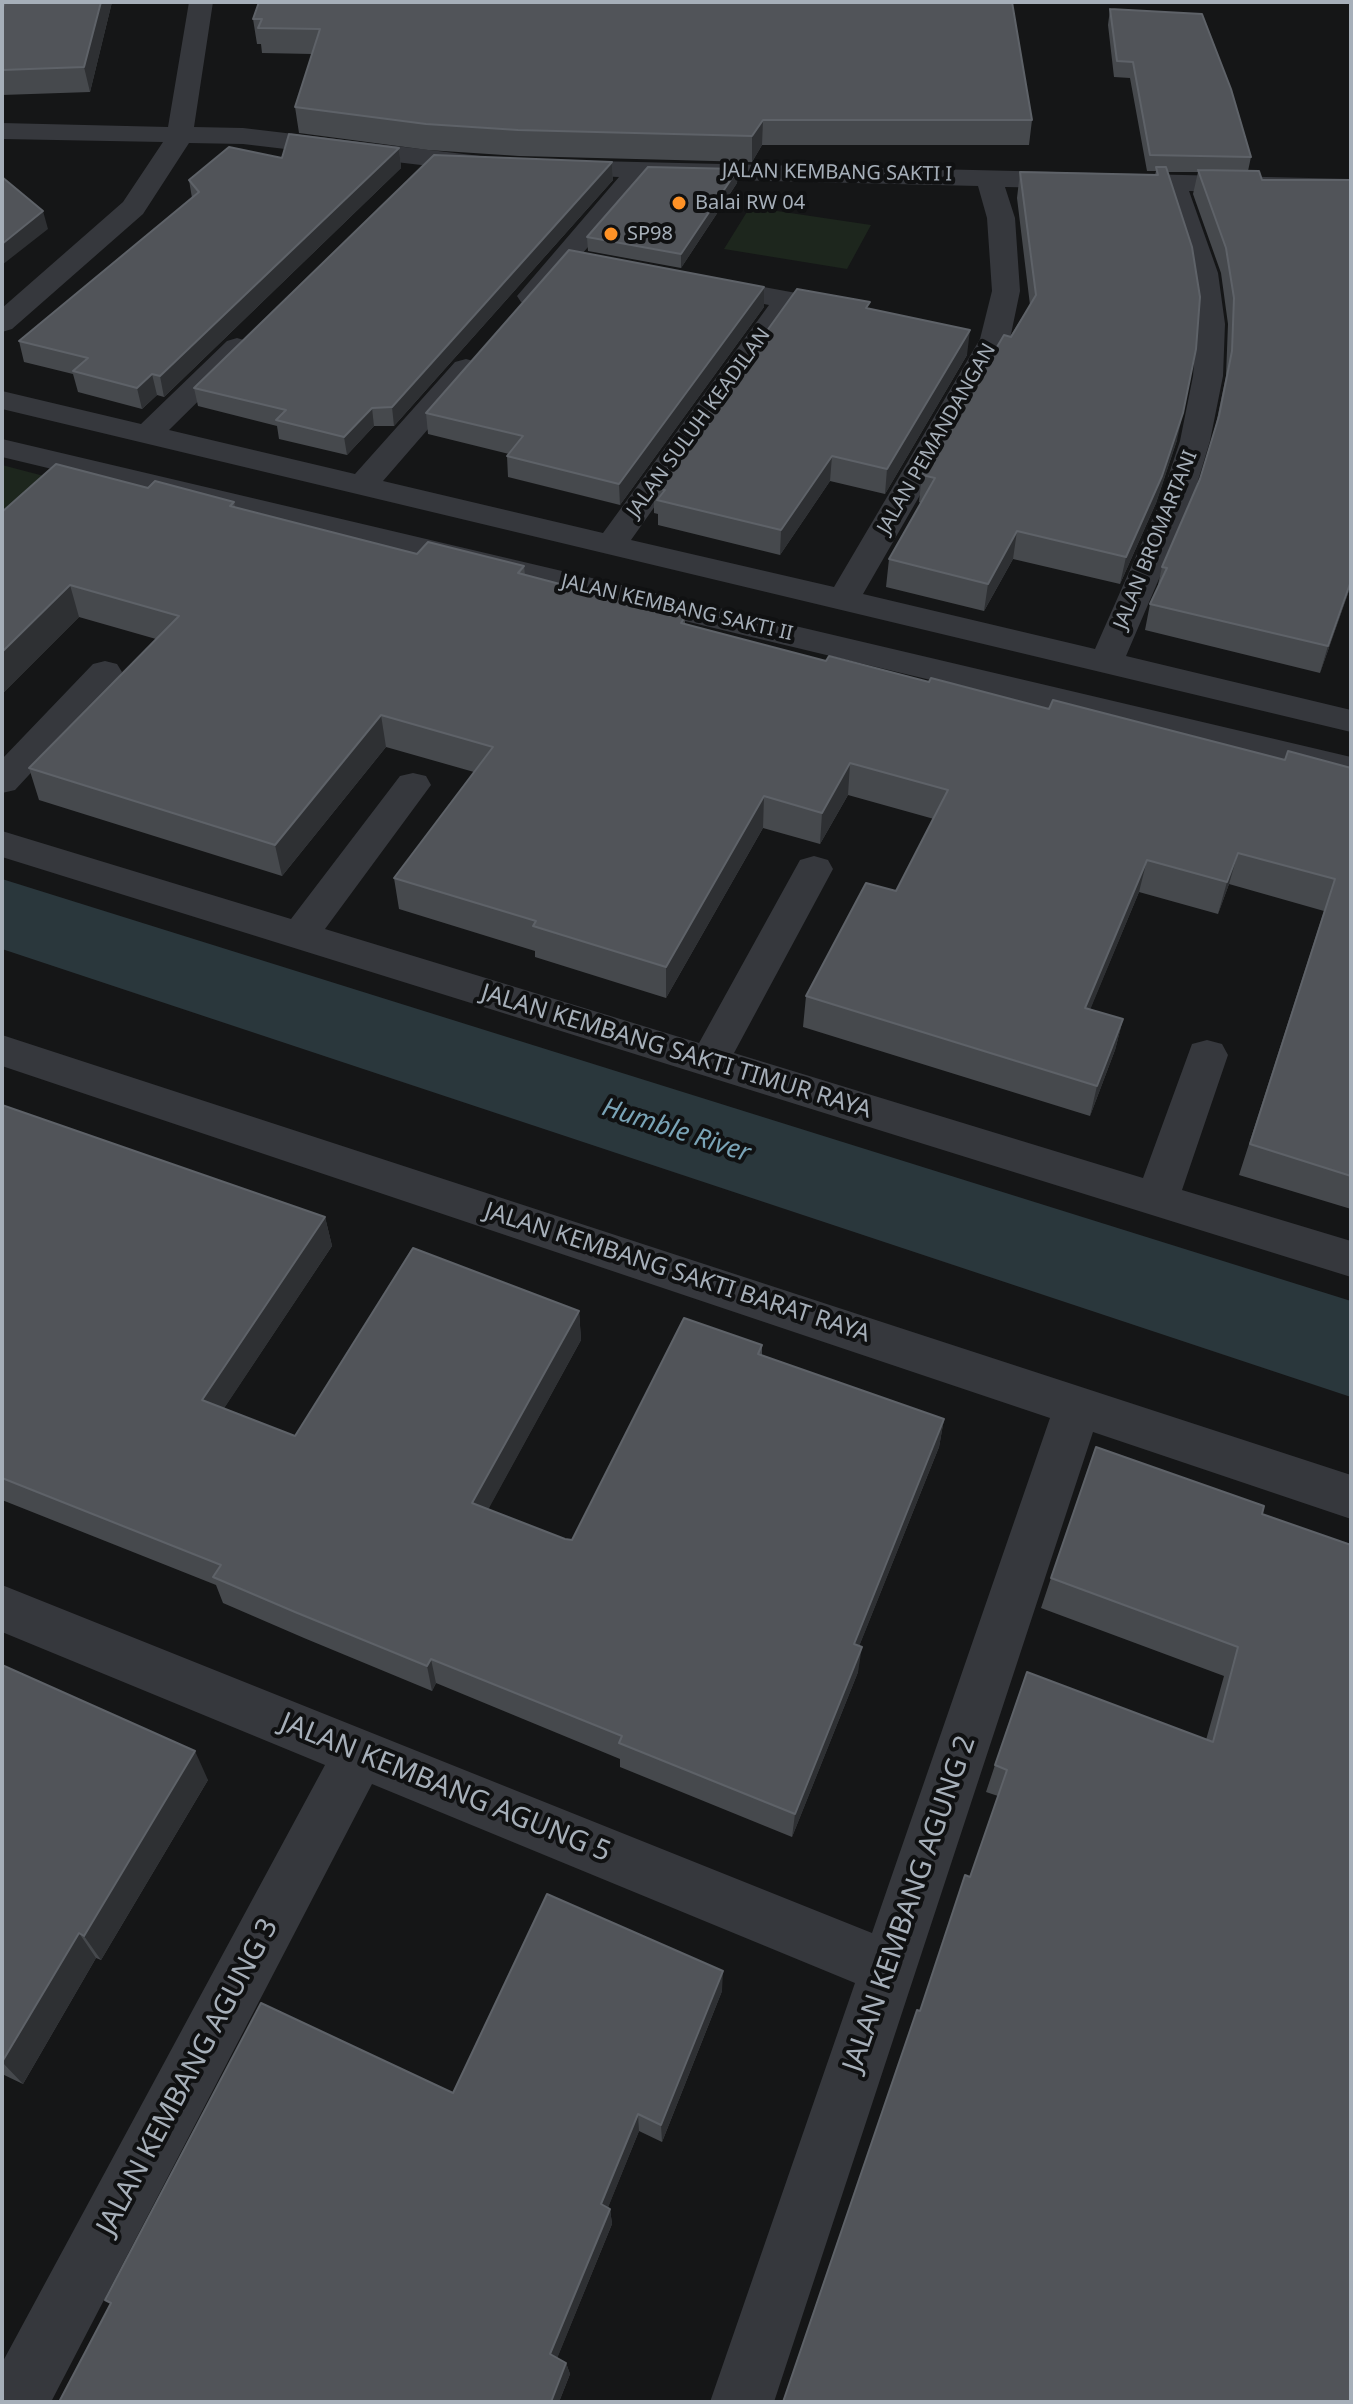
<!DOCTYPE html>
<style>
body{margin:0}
#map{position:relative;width:1353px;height:2404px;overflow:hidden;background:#151617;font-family:"Noto Sans",sans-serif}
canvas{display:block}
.frame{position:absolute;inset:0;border:4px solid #a6afb9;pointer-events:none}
</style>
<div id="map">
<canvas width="1353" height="2404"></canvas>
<div class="frame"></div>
</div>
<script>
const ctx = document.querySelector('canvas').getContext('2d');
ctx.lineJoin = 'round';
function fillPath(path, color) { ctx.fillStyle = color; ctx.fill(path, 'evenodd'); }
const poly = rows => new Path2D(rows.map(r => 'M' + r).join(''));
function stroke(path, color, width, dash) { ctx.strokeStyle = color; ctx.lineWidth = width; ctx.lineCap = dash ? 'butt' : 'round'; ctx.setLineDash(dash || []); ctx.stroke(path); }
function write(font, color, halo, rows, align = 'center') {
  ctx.font = font + ' "Noto Sans",sans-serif'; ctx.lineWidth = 8; ctx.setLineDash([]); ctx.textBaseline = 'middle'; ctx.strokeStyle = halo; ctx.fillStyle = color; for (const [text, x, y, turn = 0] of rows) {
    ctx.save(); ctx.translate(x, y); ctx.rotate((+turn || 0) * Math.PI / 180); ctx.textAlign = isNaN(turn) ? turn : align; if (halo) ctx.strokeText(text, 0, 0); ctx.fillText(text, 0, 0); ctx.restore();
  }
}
const green = poly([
 [750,207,871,225,847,269,724,249],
 [2,465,63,481,2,539]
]);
const river = poly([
 [2,879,1351,1301,1351,1397,2,949,2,879]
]);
const minor = poly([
 [189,2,213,2,194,127,243,128,489,157,498,159,502,165,498,171,489,173,243,144,189,143,143,214,12,329,2,332,2,308,123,202,163,142,2,139,2,123,168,127,189,2],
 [554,160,1351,179,1351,195,1189,191,1218,273,1225,324,1223,376,1210,441,1191,504,1126,656,1351,710,1351,732,2,409,2,391,141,424,227,341,237,338,247,341,252,347,247,353,169,430,355,474,455,362,466,359,477,362,481,368,383,481,603,533,769,305,694,290,690,284,694,278,704,276,845,302,855,305,859,311,855,317,845,320,794,310,631,540,834,587,980,339,992,291,987,218,978,186,647,178,541,302,531,305,521,302,517,296,619,177,545,174,541,168,545,162,554,160],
 [1005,187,1163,190,1190,273,1197,324,1193,376,1180,441,1159,504,1095,649,863,594,1010,339,1020,291,1015,218,1005,187],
 [2,439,1351,757,1351,781,2,457,2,439],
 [105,661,117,664,122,672,117,680,15,790,2,793,2,759,93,664,105,661],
 [413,773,426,776,431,785,325,929,699,1043,800,860,814,856,828,860,833,869,734,1053,1143,1178,1192,1044,1207,1040,1222,1044,1228,1055,1182,1190,1351,1241,1351,1277,2,857,2,831,291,919,400,776,413,773],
 [2,1035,1351,1475,1351,1519,1093,1432,774,2402,710,2402,855,1983,372,1784,51,2402,2,2402,2,2363,325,1765,2,1632,2,1585,872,1933,1050,1418,2,1066,2,1035]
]);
const wall = poly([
 [112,2,90,92,2,95,2,10],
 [259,2,1032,120,1029,145,762,145,752,162,519,156,428,150,299,133,295,107,312,54,262,53,261,44,257,44,253,19],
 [1110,9,1251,157,1248,171,1351,585,1320,673,1145,630,1150,604,1157,589,1162,567,1200,479,1216,424,1226,376,1228,324,1221,273,1193,194,1198,172,1167,172,1177,440,1156,503,1120,584,1013,559,984,611,886,587,889,559,921,503,919,502,922,475,1030,305,1017,198,1020,172,1155,175,1156,171,1147,171,1130,78,1114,77,1108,25],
 [399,148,401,168,164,397,157,395,142,409,78,392,73,374,24,362,19,341,192,198,189,180,282,158],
 [612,162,613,180,394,426,374,426,347,455,279,439,277,426,198,406,194,388],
 [738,169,737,183,681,268,588,251,587,237],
 [764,307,620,505,508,477,507,456,509,454,428,434,426,413],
 [870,309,967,355,885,494,830,481,780,555,658,525,658,514,654,513,654,488],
 [148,488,234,502,235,507,417,554,524,566,525,575,685,617,685,624,826,661,1285,760,1351,768,1351,1209,1239,1175,1324,911,1229,884,1218,914,1139,892,1090,1009,1123,1019,1115,1050,1090,1116,803,1027,806,996,896,891,934,819,848,795,820,844,763,828,666,998,535,957,535,951,399,909,394,878,474,772,386,747,282,876,39,800,29,768,156,639,79,617,2,694,2,512],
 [2,1105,325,1217,332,1246,224,1408,295,1436,579,1311,581,1340,488,1509,565,1539,572,1540,762,1345,762,1355,944,1419,939,1447,859,1646,858,1672,792,1837,620,1767,620,1759,436,1683,432,1691,304,1638,223,1603,216,1585,2,1500],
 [1262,1514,1351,2402,920,2011,970,1877,998,1796,986,1792,995,1765,1206,1740,1224,1676,1041,1608,1051,1578],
 [2,1665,208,1780,101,1960,96,1958,23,2084,2,2074],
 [722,1991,662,2142,639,2131,608,2207,610,2209,612,2224,557,2358,566,2363,570,2374,559,2402,59,2402,111,2304,105,2300,453,2093]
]);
const shadedWall = poly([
 [101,2,112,2,90,92,84,67],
 [763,120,762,145,752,162,752,136],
 [399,148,401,168,164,397,160,376],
 [612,162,613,180,394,426,392,407],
 [738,169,737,183,681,268,681,254],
 [43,211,48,229,2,265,2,244],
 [764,287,764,307,620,505,619,484],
 [970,330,967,355,885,494,887,469],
 [152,374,157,395,142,409,137,388],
 [372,408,374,426,347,455,344,437],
 [1183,413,1177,440,1156,503,1120,584,1126,557],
 [832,456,830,481,780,555,781,530],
 [1017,531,1013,559,984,611,988,584],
 [1351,581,1351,585,1320,673,1328,646],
 [70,585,79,617,2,694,2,652],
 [381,715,386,747,282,876,275,845],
 [850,763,848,795,820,844,822,813],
 [764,796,763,828,666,998,666,967],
 [1238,853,1229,884,1218,914,1227,882],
 [1147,860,1139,892,1078,1039,1085,1008],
 [1123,1019,1115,1050,1090,1116,1097,1086],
 [325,1217,332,1246,211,1428,202,1400],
 [579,1311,581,1340,477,1530,472,1503],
 [944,1419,939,1447,850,1669,854,1644],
 [862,1647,858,1672,792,1837,795,1814],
 [431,1659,436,1683,432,1691,427,1666],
 [195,1751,208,1780,101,1960,84,1936],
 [79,1933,96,1958,23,2084,2,2062],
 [723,1971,722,1991,662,2142,661,2125],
 [638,2114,639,2131,603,2220,601,2204],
 [610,2209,612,2224,554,2366,550,2354],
 [566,2363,570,2374,559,2402,551,2402]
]);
const building = poly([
 [5,2,101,2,84,67,2,70,2,10,5,2],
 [259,2,1012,2,1032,120,763,120,752,136,518,130,426,124,295,107,320,29,258,28,262,19,253,19,259,2],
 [1110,9,1202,14,1231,89,1251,157,1150,155,1133,62,1117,61,1110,9],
 [289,134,399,148,160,376,152,374,137,388,73,371,88,358,19,341,199,192,189,180,229,147,282,158,289,134],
 [434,155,612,162,392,407,372,408,344,437,276,420,286,410,194,388,434,155],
 [648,167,738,169,681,254,587,237,648,167],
 [1156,167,1166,167,1192,247,1200,297,1196,349,1183,413,1162,476,1126,557,1017,531,988,584,889,559,935,478,922,475,1004,335,1011,337,1036,295,1020,172,1158,175,1156,167],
 [1198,170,1259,171,1262,180,1351,180,1351,581,1328,646,1150,604,1167,568,1162,567,1200,479,1219,416,1232,351,1234,298,1226,248,1198,170],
 [2,177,43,211,2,244,2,177],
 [569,250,764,287,619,484,507,456,523,436,426,413,569,250],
 [797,289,870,302,866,308,970,330,887,469,832,456,781,530,657,500,665,490,654,488,797,289],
 [56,464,148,488,155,481,234,502,230,506,417,554,428,542,524,566,518,573,685,617,681,623,826,661,829,656,929,682,931,678,1049,709,1053,700,1285,760,1288,751,1351,768,1351,1176,1250,1144,1335,879,1238,853,1227,882,1147,860,1085,1008,1123,1019,1097,1086,806,996,866,883,896,891,948,790,850,763,822,813,764,796,666,967,533,926,536,921,394,878,493,747,381,715,275,845,29,768,179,616,70,585,2,652,2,512,56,464],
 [2,1105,325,1217,202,1400,295,1436,413,1248,579,1311,472,1503,565,1539,572,1540,684,1318,762,1345,758,1354,944,1419,854,1644,862,1647,795,1814,619,1743,622,1736,431,1659,427,1666,295,1612,213,1577,221,1565,2,1478,2,1105],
 [1096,1447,1264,1506,1262,1514,1351,1545,1351,2402,783,2402,917,2010,920,2011,965,1875,970,1877,1007,1770,995,1765,1027,1672,1213,1742,1238,1647,1051,1578,1096,1447],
 [2,1665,195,1751,84,1936,79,1933,2,2062,2,1665],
 [547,1894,723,1971,661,2125,638,2114,601,2204,610,2209,550,2354,566,2363,551,2402,59,2402,111,2303,105,2300,261,2003,453,2093,547,1894]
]);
const markers = [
 [679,203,8,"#ff9226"],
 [611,234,8,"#ff9226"]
];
const farStreetnames = [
 ["JALAN KEMBANG SAKTI I",837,173,1],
 ["JALAN SULUH KEADILAN",699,423,-54],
 ["JALAN PEMANDANGAN",937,439,-60],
 ["JALAN BROMARTANI",1156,540,-68],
 ["JALAN KEMBANG SAKTI II",677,608,13]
];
const farPoinames = [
 ["Balai RW 04",695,203],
 ["SP98",627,234]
];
const streetNames = [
 ["JALAN KEMBANG SAKTI TIMUR RAYA",676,1052,17],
 ["JALAN KEMBANG SAKTI BARAT RAYA",677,1273,18]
];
const waterNames = [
 ["Humble River",676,1131,18]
];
const nearStreetnames = [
 ["JALAN KEMBANG AGUNG 5",445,1788,22],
 ["JALAN KEMBANG AGUNG 2",910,1904,-71],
 ["JALAN KEMBANG AGUNG 3",188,2077,-62]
];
fillPath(green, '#1d261d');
fillPath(river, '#2a373c');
fillPath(minor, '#36383d');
fillPath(wall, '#46494d');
fillPath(shadedWall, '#2e3033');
fillPath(building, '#515459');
stroke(building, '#5e6268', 2);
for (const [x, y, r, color] of markers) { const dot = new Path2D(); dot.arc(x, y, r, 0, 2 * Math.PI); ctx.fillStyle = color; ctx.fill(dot); stroke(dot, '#101112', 3); }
write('20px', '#a6afb9', '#101112', farStreetnames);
write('20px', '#a6afb9', '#101112', farPoinames, 'left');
write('24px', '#a6afb9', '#101112', streetNames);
write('italic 26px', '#7aa4b7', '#101112', waterNames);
write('28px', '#a6afb9', '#101112', nearStreetnames);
</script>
